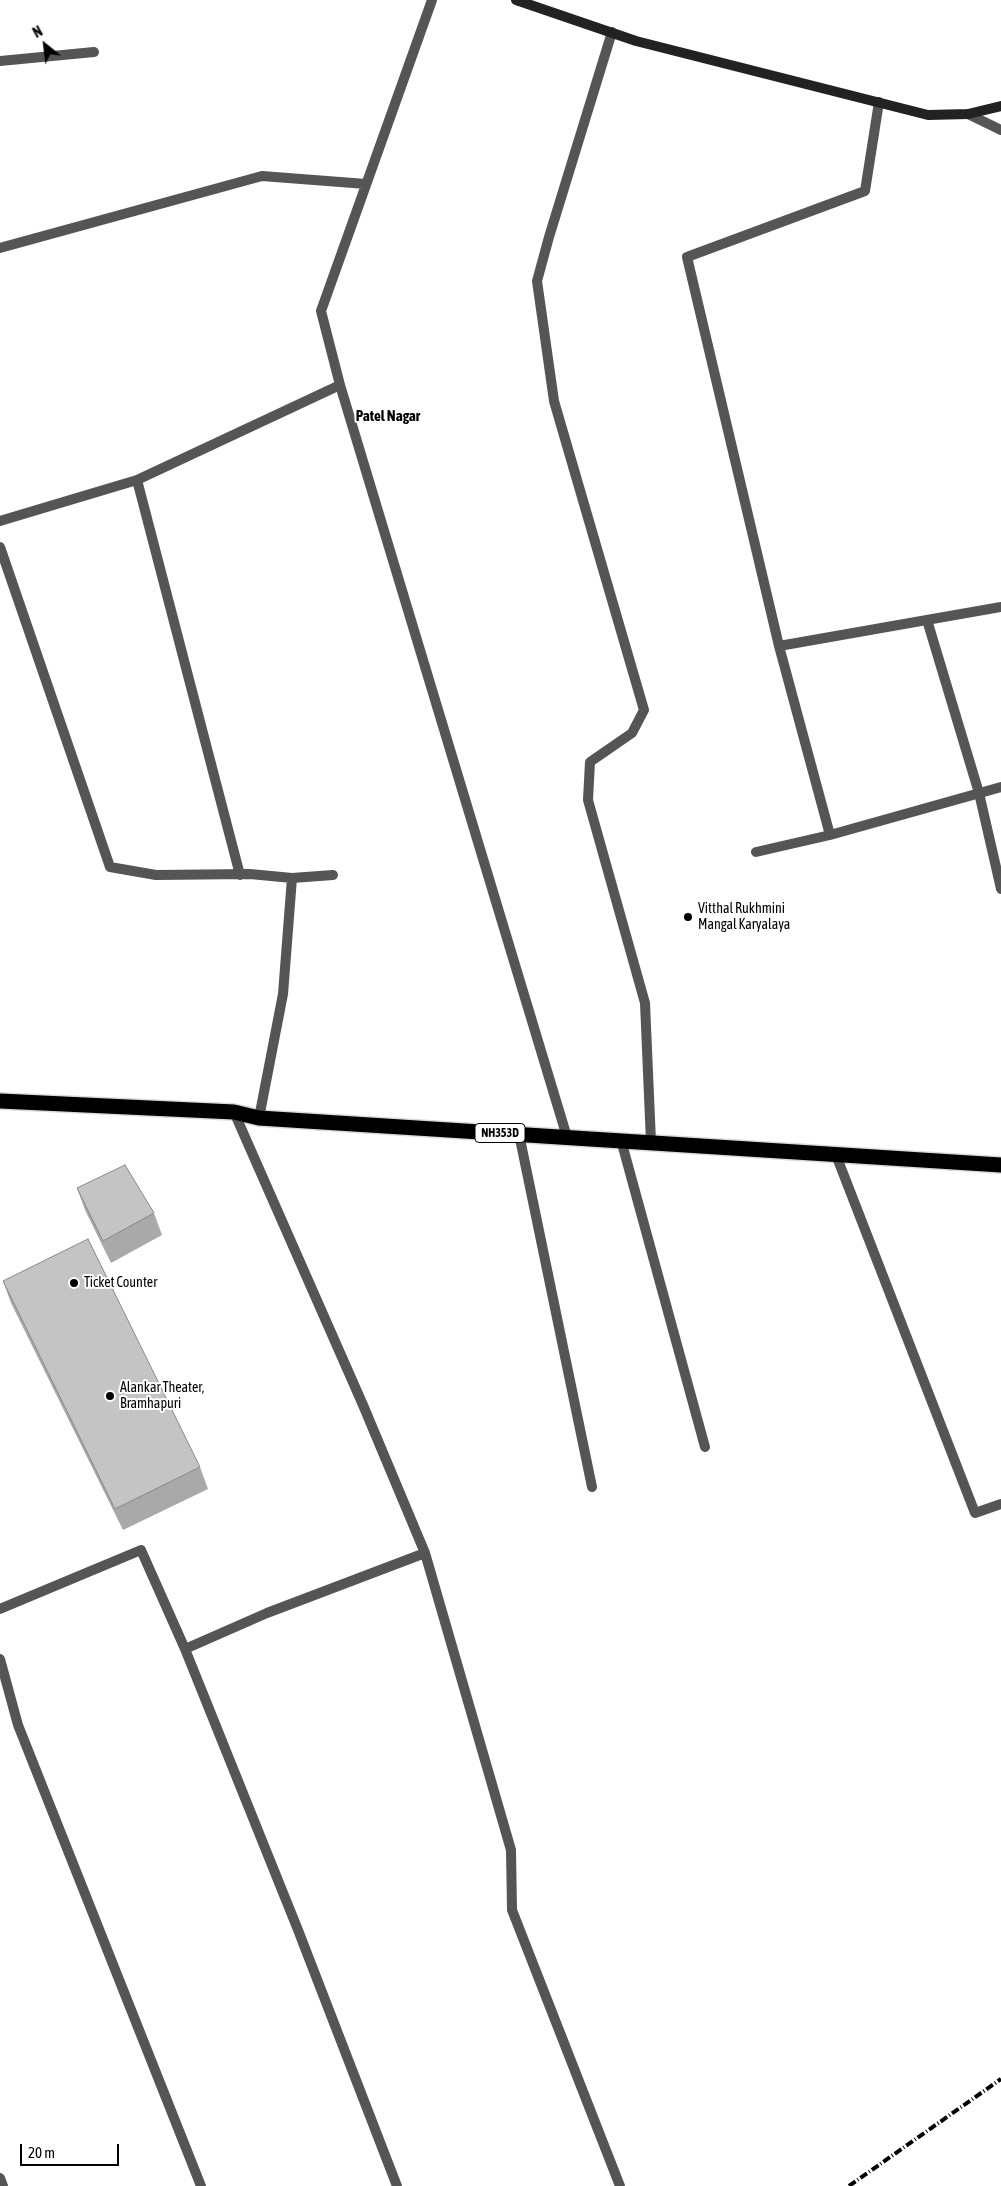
<!DOCTYPE html>
<style>
body{margin:0}
#map{position:relative;width:1001px;height:2186px;overflow:hidden;background:#fff;font-family:"Asap Condensed",sans-serif}
canvas{display:block}
.north{position:absolute;left:20px;top:20px;width:50px;height:50px;-webkit-text-stroke:4px #fff;paint-order:stroke;rotate:331deg;font-size:14px;font-weight:700;line-height:20px;text-align:center;color:#000}
.north::after{content:'';display:block;margin:auto;width:18px;height:22px;background:#000;clip-path:polygon(50% 0,100% 100%,50% 72%,0 100%)}
.scale{position:absolute;left:20px;top:2144px;width:99px;height:22px;box-sizing:border-box;border:2px solid #000;border-top:0;padding-left:6px;font-size:15px;line-height:18px;white-space:nowrap;color:#000;-webkit-text-stroke:4px #fff;paint-order:stroke}
</style>
<div id="map">
<canvas width="1001" height="2186"></canvas>
<div class="north">N</div>
<div class="scale">20 m</div>
</div>
<script>
const ctx = document.querySelector('canvas').getContext('2d');
ctx.lineJoin = 'round';
const poly = rows => new Path2D(rows.map(r => 'M' + r).join(''));
function stroke(path, color, width, dash) { ctx.strokeStyle = color; ctx.lineWidth = width; ctx.lineCap = dash ? 'butt' : 'round'; ctx.setLineDash(dash || []); ctx.stroke(path); }
function fillPath(path, color) { ctx.fillStyle = color; ctx.fill(path, 'evenodd'); }
function write(font, color, halo, rows, align = 'center') {
  ctx.font = font + ' "Asap Condensed",sans-serif'; ctx.lineWidth = 4; ctx.setLineDash([]); ctx.textBaseline = 'middle'; ctx.strokeStyle = halo; ctx.fillStyle = color; for (const [text, x, y, turn = 0] of rows) {
    ctx.save(); ctx.translate(x, y); ctx.rotate((+turn || 0) * Math.PI / 180); ctx.textAlign = isNaN(turn) ? turn : align; if (halo) ctx.strokeText(text, 0, 0); ctx.fillText(text, 0, 0); ctx.restore();
  }
}
const street = poly([
 [432,0,321,311,340,385,567,1137],
 [612,32,549,237,537,281,554,401,644,710,632,733,590,762,588,800,645,1003,651,1142],
 [0,61,94,52],
 [968,114,1001,130],
 [0,248,262,176,366,184],
 [137,480,240,875],
 [0,521,137,480,340,385],
 [0,547,110,867,156,875,250,874,292,878,283,994,259,1118],
 [927,620,979,793,1001,889],
 [779,646,1001,607],
 [830,835,779,646,687,257,865,191,879,102],
 [756,852,830,835,1001,787],
 [292,878,333,875],
 [519,1134,592,1487],
 [621,1140,705,1447],
 [836,1155,975,1513,1001,1504],
 [425,1553,511,1850,512,1910,620,2186],
 [0,1609,141,1550,185,1649,298,1930,397,2186],
 [185,1649,267,1613,425,1553,363,1405,234,1112],
 [0,1659,18,1725,201,2186],
 [0,2178,3,2186]
]);
const secondary = poly([
 [516,0,636,41,928,115,968,114,1001,106]
]);
const highway = poly([
 [0,1101,234,1112,259,1118,1001,1165]
]);
const rail = poly([
 [849,2186,1001,2079]
]);
const wall = poly([
 [77,1188,154,1213,162,1235,111,1263,85,1210],
 [3,1281,200,1467,208,1489,123,1530,11,1303]
]);
const building = poly([
 [125,1165,154,1213,103,1241,77,1188,125,1165],
 [88,1239,200,1467,115,1509,3,1281,88,1239]
]);
const markers = [
 [688,917,5,"#000"],
 [74,1283,5,"#000"],
 [110,1396,5,"#000"]
];
const shields = [
 [500,1133,50]
];
const shieldNames = [
 ["NH353D",500,1133]
];
const poiNames = [
 ["Vitthal Rukhmini",698,909],
 ["Mangal Karyalaya",698,925],
 ["Ticket Counter",84,1283],
 ["Alankar Theater,",120,1388],
 ["Bramhapuri",120,1404]
];
const neighbourhoodNames = [
 ["Patel Nagar",388,416]
];
stroke(highway, '#dbdbdb', 18);
stroke(street, '#555', 10);
stroke(secondary, '#222', 10);
stroke(highway, '#000', 15);
stroke(rail, '#000', 4, [8, 2.5, 1, 2.5]);
fillPath(wall, '#a9a9a9');
fillPath(building, '#c4c4c4');
stroke(building, '#898989', 1);
for (const [x, y, r, color] of markers) { const dot = new Path2D(); dot.arc(x, y, r, 0, 2 * Math.PI); ctx.fillStyle = color; ctx.fill(dot); stroke(dot, '#fff', 2); }
for (const [x, y, w] of shields) { const box = new Path2D(); box.roundRect(x - w / 2, y - 9.5, w, 19, 4); ctx.fillStyle = '#fff'; ctx.fill(box); stroke(box, '#000', 1); }
write('bold 12px', '#000', null, shieldNames);
write('14px', '#000', '#fff', poiNames, 'left');
write('bold 15px', '#000', '#fff', neighbourhoodNames);
</script>
